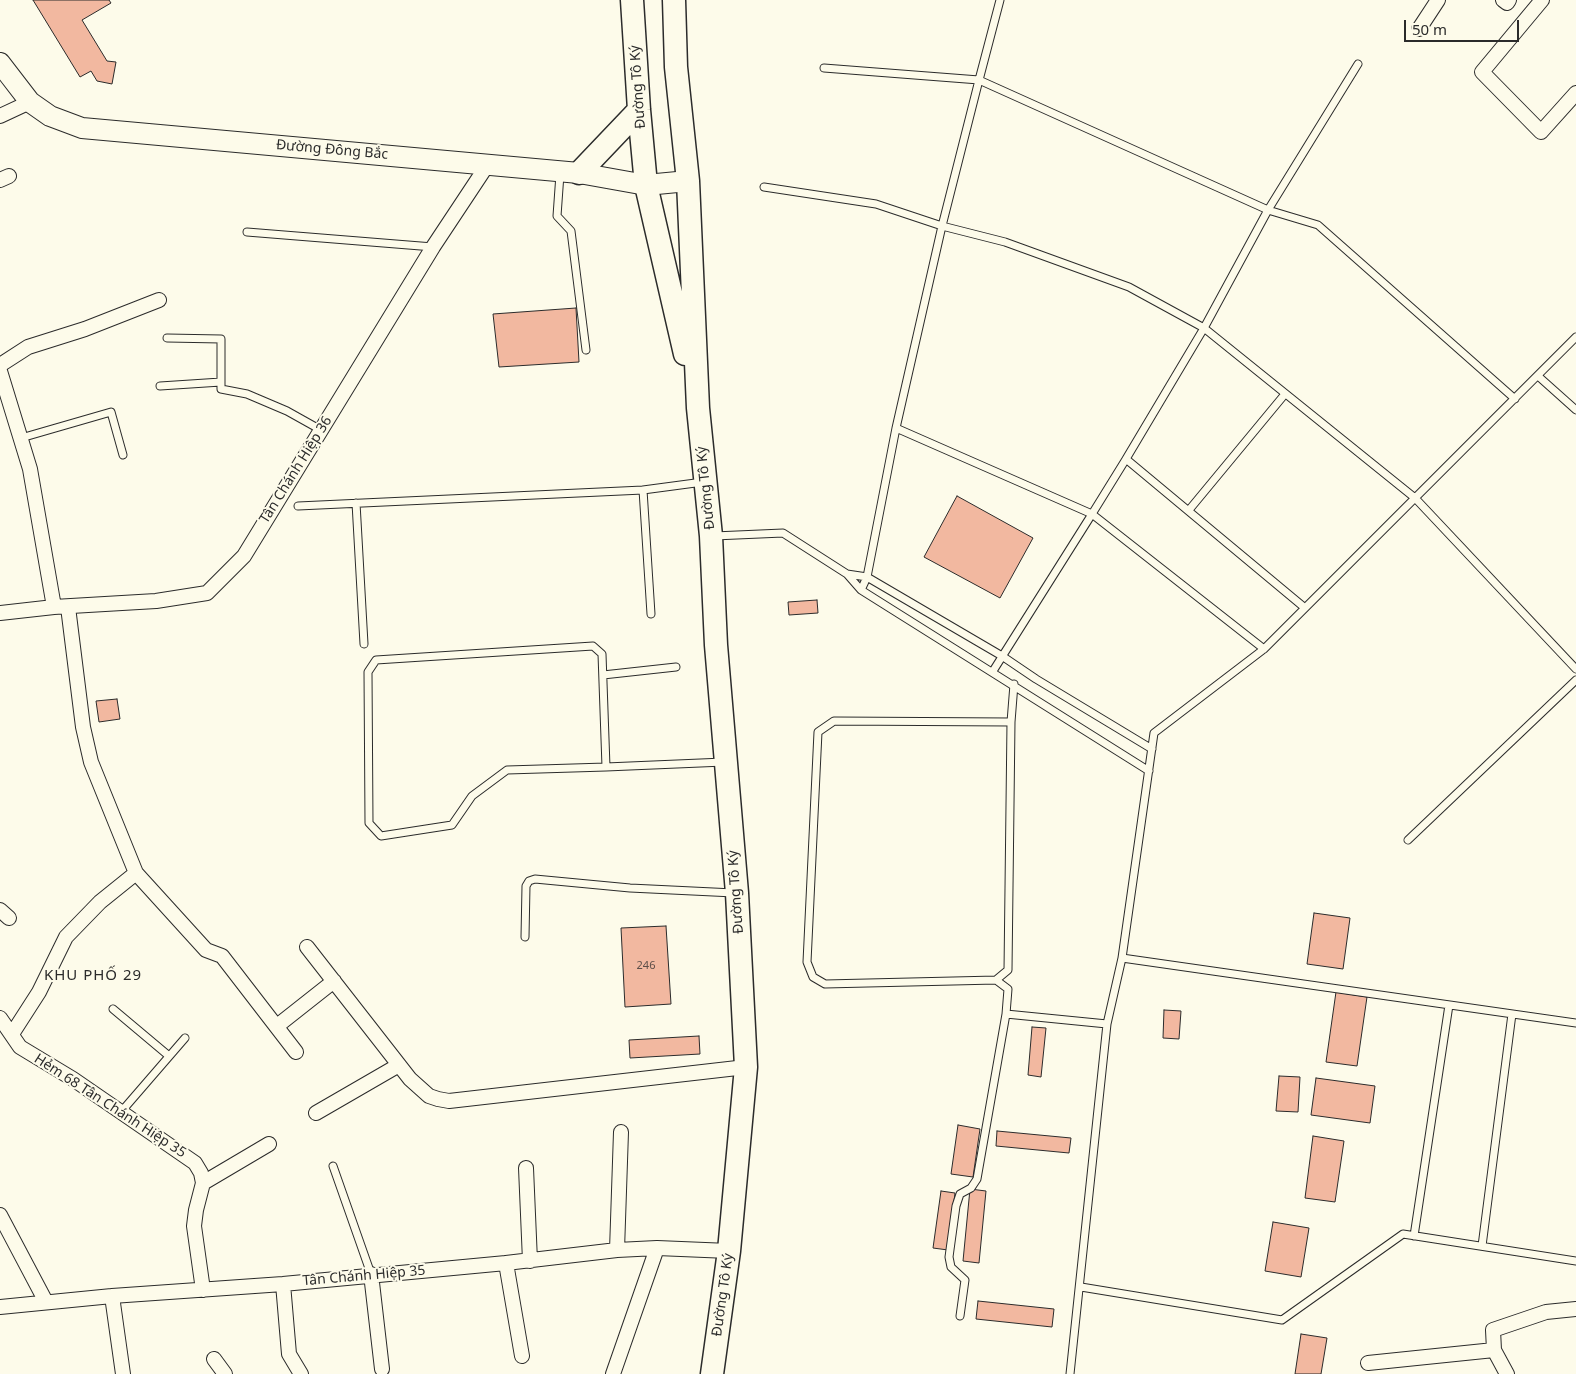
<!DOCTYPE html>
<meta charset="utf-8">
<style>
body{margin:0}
#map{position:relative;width:1576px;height:1374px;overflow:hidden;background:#fdfbea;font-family:"Noto Sans",sans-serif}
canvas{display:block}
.scale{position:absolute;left:1404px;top:20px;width:115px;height:22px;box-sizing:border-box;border:2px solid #2b2b2b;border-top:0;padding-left:6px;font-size:15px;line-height:18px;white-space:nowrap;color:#2b2b2b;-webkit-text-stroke:4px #fdfbea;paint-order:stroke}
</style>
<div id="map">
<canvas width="1576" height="1374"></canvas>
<div class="scale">50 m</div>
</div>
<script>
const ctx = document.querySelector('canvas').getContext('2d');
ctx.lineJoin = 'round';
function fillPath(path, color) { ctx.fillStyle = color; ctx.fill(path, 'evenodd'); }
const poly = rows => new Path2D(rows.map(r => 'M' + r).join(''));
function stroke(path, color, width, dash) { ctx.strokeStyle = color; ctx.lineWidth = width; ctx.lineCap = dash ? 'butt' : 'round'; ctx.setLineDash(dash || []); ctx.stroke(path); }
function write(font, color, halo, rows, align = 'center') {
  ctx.font = font + ' "Noto Sans",sans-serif'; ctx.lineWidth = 4; ctx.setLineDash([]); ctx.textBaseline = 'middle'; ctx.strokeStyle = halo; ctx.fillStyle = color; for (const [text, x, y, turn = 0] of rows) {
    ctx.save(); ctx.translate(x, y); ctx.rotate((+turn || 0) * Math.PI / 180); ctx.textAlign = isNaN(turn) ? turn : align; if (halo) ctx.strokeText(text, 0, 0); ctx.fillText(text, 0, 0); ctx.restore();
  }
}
const building = poly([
 [33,0,109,0,111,3,82,20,107,61,116,62,112,84,97,81,91,71,80,77,33,0],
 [576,308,579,362,499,367,493,314,576,308],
 [957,496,1033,538,1000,598,924,557,957,496],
 [817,600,818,613,789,615,788,602,817,600],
 [117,699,120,719,99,722,96,701,117,699],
 [1314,913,1350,918,1343,969,1307,964,1314,913],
 [666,926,671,1004,625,1007,621,928,666,926],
 [1336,992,1367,997,1357,1066,1326,1062,1336,992],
 [1164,1010,1181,1011,1179,1039,1163,1038,1164,1010],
 [1032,1027,1046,1028,1041,1077,1028,1075,1032,1027],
 [699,1036,700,1054,630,1058,629,1040,699,1036],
 [1279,1076,1300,1077,1298,1112,1276,1111,1279,1076],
 [1316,1078,1375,1086,1370,1123,1311,1115,1316,1078],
 [958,1125,980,1129,973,1177,951,1174,958,1125],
 [997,1131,1071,1138,1069,1153,996,1146,997,1131],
 [1313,1136,1344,1141,1335,1202,1305,1198,1313,1136],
 [970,1189,986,1191,979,1263,963,1261,970,1189],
 [941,1191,955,1193,948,1250,933,1248,941,1191],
 [1273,1222,1309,1228,1301,1277,1265,1271,1273,1222],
 [978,1301,1054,1309,1052,1327,976,1319,978,1301],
 [1301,1334,1327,1338,1321,1374,1295,1374,1301,1334]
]);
const lane = poly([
 [824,68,979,80,1000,0],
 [560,174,557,216,571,231,586,350],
 [764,187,876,204,942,226,1005,242,1129,287,1204,328,1415,498,1576,669],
 [247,232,433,247],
 [167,338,221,339,221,389,247,394,287,411,321,430],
 [1538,376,1576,410],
 [160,386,221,382],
 [21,438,111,412,123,455],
 [1126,459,1092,514,1264,649],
 [356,503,364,644],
 [298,506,643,490],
 [1189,510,1285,394],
 [714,536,783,533,847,574,861,590,1149,771],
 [847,574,867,577,1002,656,1036,679,1152,749],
 [861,590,867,577,896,428],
 [1305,608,1126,459,1204,328,1268,210,1318,225,1515,399],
 [651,614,643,490,703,482],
 [993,671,1092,514,896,428,942,226,979,80,1268,210,1358,64],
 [603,675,676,667],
 [1014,684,1011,722,834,721,818,732,807,962,813,977,825,984,996,980,1008,989,1006,1014,1107,1024],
 [606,767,602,654,593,646,376,660,368,672,369,823,381,836,452,825,472,796,507,770,606,767,724,762],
 [1408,840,1576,680],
 [525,937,526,886,529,881,535,879,630,888,734,893],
 [1122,958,1576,1023],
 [996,980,1008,970,1011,722],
 [113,1009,169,1056],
 [121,1112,185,1038],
 [333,1166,371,1274],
 [1414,1236,1449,1005],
 [1482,1246,1512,1014],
 [1081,1287,1282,1320,1403,1234,1576,1261],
 [960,1316,965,1280,951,1267,949,1257,956,1206,960,1194,971,1188,977,1179,1006,1014],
 [1070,1374,1107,1024,1122,958,1154,733,1264,649,1576,337]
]);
const street = poly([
 [1503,0,1507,3,1509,0],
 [1542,0,1482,72,1541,132,1576,93],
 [1419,29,1438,0],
 [0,116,30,102],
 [0,180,9,176],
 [0,365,28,347,85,329,159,300],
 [0,371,30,469,54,607],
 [68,607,83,727,91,762,136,873,206,950,222,956,296,1052],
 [0,613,54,607,156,601,207,593,244,556,433,247,488,164],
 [0,910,9,918],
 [307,947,410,1079,429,1096,438,1099,449,1101,746,1067],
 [0,1018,20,1047,73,1079,195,1163,201,1173,203,1183,196,1210,194,1226,203,1290],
 [277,1026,334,981],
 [12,1034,39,992,66,937,100,902,136,873],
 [316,1113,399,1065],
 [526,1168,530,1261],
 [203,1183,269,1144],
 [0,1215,46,1302],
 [617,1250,621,1132],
 [506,1263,522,1356],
 [371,1274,382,1369],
 [283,1284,289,1354,301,1374],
 [112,1296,123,1374],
 [0,1307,112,1296,283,1284,506,1263,617,1250,657,1248,729,1251],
 [214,1359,225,1374],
 [1368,1363,1494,1350],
 [613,1374,657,1248],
 [1507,1374,1494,1350,1493,1330,1546,1312,1576,1309]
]);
const secondary = poly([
 [0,63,30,102,50,116,82,128,579,173,646,185,688,181]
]);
const primary = poly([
 [632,0,639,110,646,185,685,354],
 [674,0,676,67,688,181,698,408,711,536,716,645,737,893,746,1067,729,1251,712,1374],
 [579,173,639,110]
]);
const numberNames = [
 ["246",646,966]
];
const streetNames = [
 ["Đường Tô Ký",638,87,-94],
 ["Đường Đông Bắc",332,150,5],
 ["Tân Chánh Hiệp 36",296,470,-58],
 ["Đường Tô Ký",706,488,-96],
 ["Đường Tô Ký",736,892,-94],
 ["Hẻm 68 Tân Chánh Hiệp 35",110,1106,33],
 ["Tân Chánh Hiệp 35",364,1276,-5],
 ["Đường Tô Ký",723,1295,-82]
];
const neighbourhoodNames = [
 ["KHU PHỐ 29",93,976]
];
fillPath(building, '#f2b8a0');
stroke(building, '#2b2b2b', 1);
stroke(lane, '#2b2b2b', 9);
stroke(street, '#2b2b2b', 16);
stroke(secondary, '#2b2b2b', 22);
stroke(primary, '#2b2b2b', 25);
stroke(lane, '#fdfbea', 7);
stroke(street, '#fdfbea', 14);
stroke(secondary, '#fdfbea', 20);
stroke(primary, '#fdfbea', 22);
write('11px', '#5d4e48', null, numberNames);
write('14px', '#2b2b2b', '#fdfbea', streetNames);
ctx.letterSpacing = '1px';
write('15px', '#2b2b2b', '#fdfbea', neighbourhoodNames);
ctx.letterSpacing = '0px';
</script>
